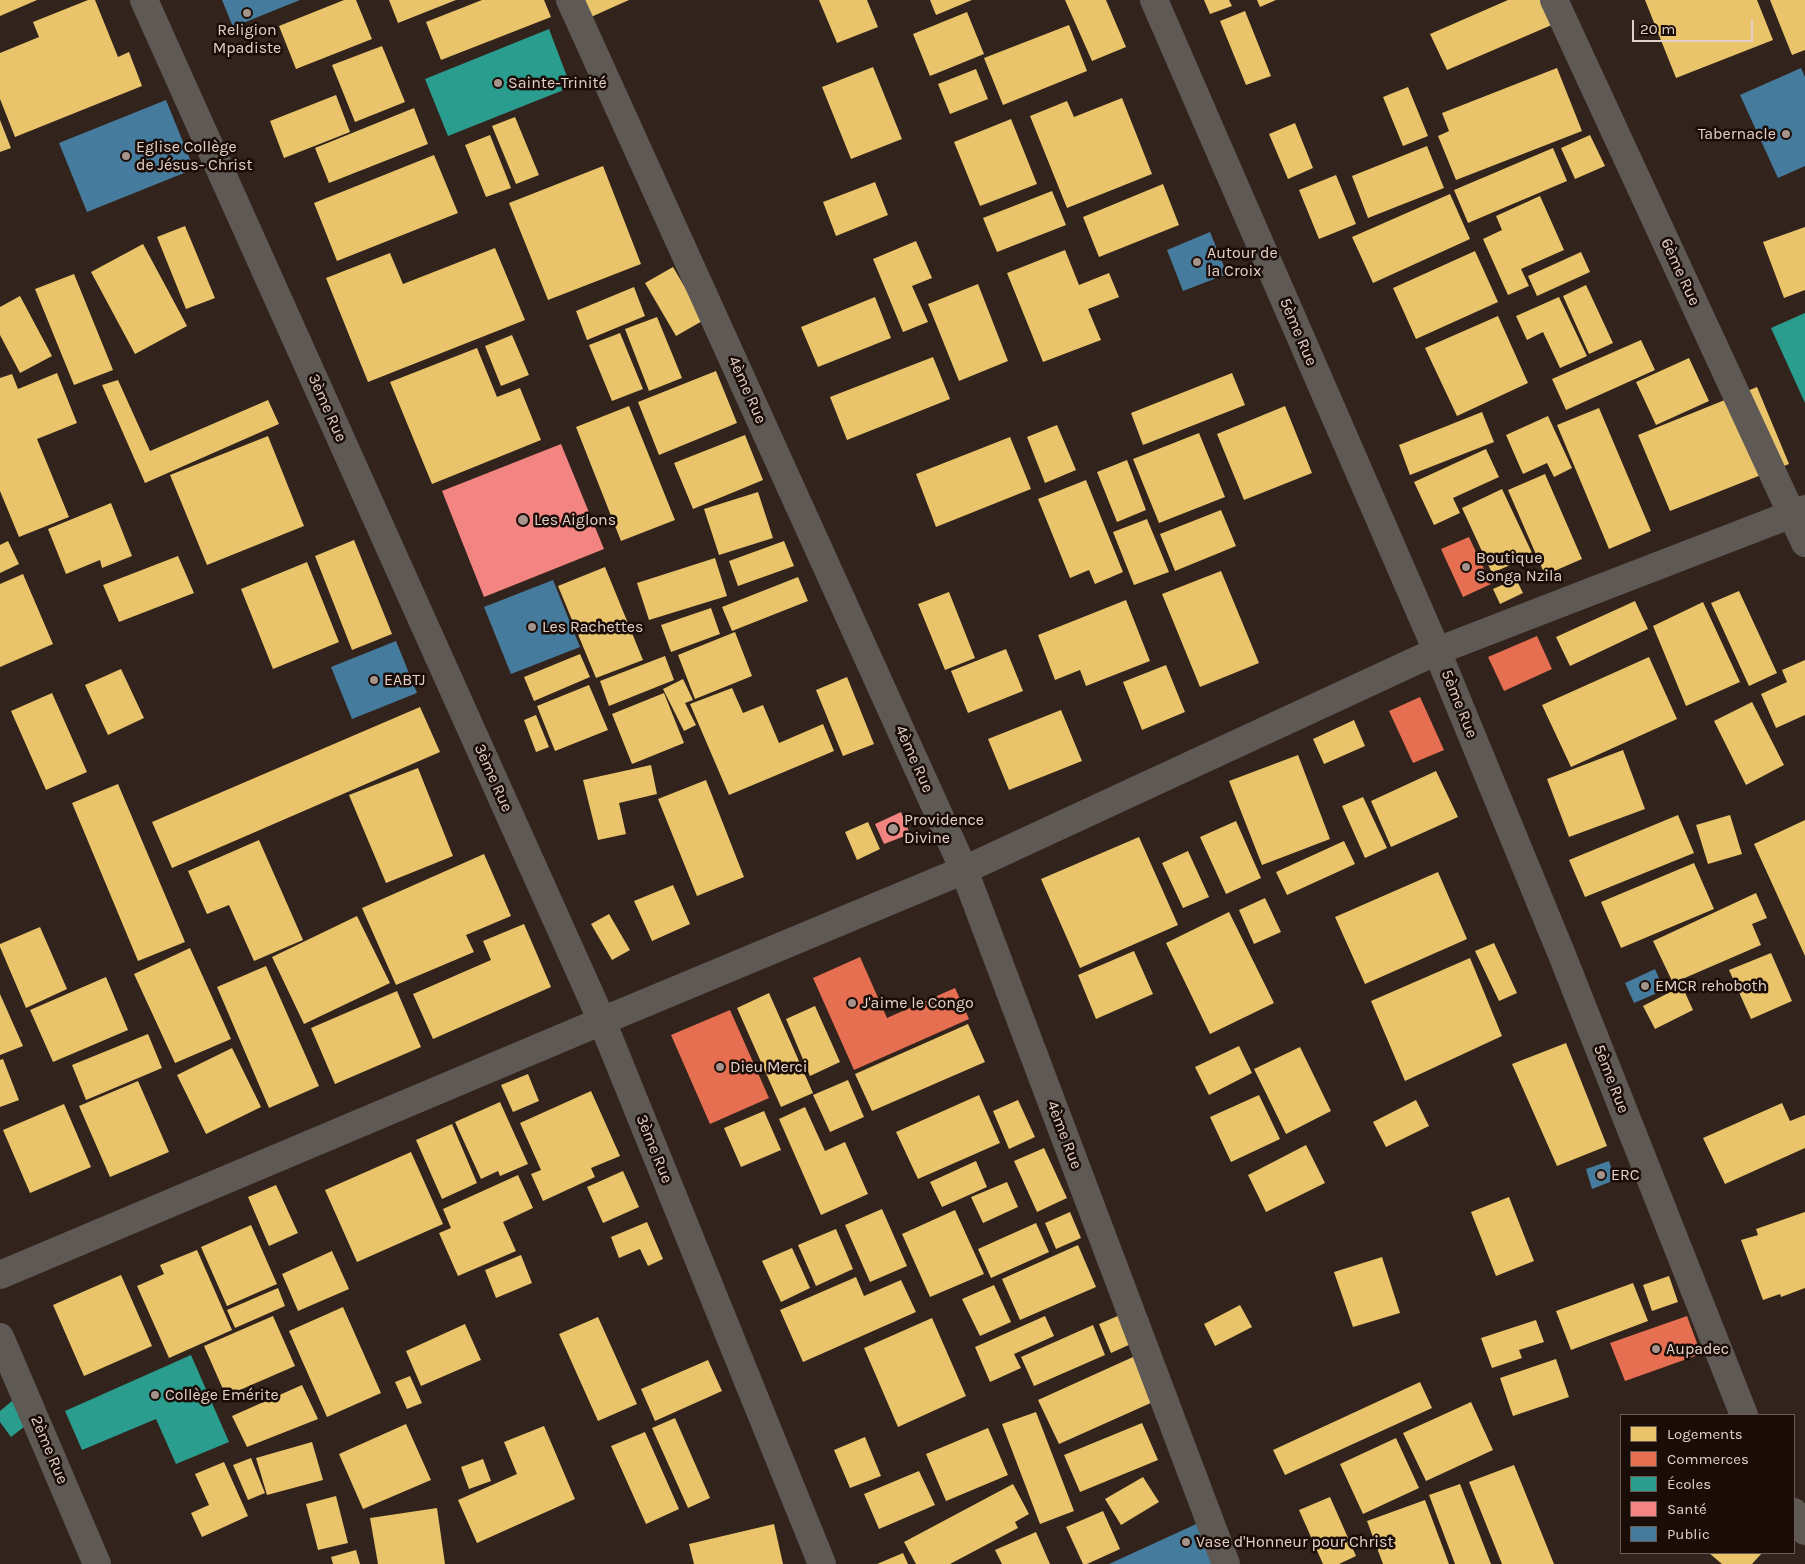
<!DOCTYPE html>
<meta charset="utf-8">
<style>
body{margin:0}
#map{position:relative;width:1805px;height:1564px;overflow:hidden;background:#32241c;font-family:Karla,sans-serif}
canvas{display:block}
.legend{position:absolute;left:1620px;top:1414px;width:175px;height:140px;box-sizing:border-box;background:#1a0d08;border:1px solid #6a5b55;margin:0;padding:6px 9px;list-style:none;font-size:15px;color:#e3d0c8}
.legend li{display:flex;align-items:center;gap:10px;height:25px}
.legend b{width:25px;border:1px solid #6a5b55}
.scale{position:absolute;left:1632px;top:20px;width:121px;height:22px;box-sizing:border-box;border:2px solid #e3d0c8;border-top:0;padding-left:6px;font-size:15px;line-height:18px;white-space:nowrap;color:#e3d0c8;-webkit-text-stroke:4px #1a0d08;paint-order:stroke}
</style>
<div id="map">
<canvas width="1805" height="1564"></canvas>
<ul class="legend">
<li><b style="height:14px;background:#e9c46a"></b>Logements</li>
<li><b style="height:14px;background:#e76f51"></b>Commerces</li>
<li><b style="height:14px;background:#2a9d8f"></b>Écoles</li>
<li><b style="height:14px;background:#f28482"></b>Santé</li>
<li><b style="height:14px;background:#457b9d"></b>Public</li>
</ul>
<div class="scale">20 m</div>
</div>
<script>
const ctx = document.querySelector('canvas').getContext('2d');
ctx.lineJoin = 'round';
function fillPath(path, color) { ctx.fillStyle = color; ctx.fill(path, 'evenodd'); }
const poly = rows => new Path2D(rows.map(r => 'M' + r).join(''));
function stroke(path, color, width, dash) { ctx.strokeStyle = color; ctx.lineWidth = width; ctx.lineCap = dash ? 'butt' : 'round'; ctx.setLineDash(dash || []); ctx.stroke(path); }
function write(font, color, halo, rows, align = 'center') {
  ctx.font = font + ' Karla,sans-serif'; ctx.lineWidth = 5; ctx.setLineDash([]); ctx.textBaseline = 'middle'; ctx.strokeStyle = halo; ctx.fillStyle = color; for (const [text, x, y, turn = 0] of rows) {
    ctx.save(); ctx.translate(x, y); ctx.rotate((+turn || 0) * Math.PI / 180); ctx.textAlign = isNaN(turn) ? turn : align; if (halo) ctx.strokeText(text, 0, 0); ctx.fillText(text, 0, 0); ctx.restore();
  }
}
const homes = poly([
 [0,0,37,0,0,16],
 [88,0,95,0,118,57,129,52,142,86,15,137,0,99,0,53,39,37,33,22],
 [344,0,356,0,372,39,296,69,279,26],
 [389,0,456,0,398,23],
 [482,0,544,0,551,17,441,60,426,22],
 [583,0,629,0,591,17],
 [819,0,867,0,878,27,837,43],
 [930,0,972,0,936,15],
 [1065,0,1106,0,1126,47,1092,61],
 [1204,0,1229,0,1232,6,1210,14],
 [1257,0,1276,0,1260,7],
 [1508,0,1543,0,1554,24,1447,70,1430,34],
 [1645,0,1757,0,1773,40,1676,78],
 [1770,0,1805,0,1805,50,1792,55],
 [1245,11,1271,76,1246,85,1220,21],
 [967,12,984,54,930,76,913,34],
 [1069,25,1087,71,1003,105,984,58],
 [382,46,405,102,355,122,332,65],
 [873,67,902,139,851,159,822,87],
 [1557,68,1582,131,1456,180,1438,136,1449,131,1442,113],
 [976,69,988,99,950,114,938,84],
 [1408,87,1428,136,1403,146,1383,97],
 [336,95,350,132,284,158,270,121],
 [1122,98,1152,174,1067,208,1030,116,1067,101,1074,117],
 [414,108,428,144,329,183,315,148],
 [515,117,539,175,516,184,492,126],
 [1011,119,1037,184,980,206,954,142],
 [0,120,11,148,0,152],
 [1295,123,1313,168,1288,179,1269,134],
 [490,135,511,188,486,197,465,145],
 [1590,135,1605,166,1575,179,1561,148],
 [1427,146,1444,188,1368,218,1352,176],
 [1553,148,1567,181,1468,223,1454,190],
 [434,155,458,213,337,261,314,203],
 [603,166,641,264,548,300,509,203],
 [1336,175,1356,224,1319,239,1299,190],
 [875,182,888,215,836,236,823,202],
 [1163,184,1179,225,1099,257,1083,217],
 [1052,191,1066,225,997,252,983,218],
 [1450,194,1470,239,1373,283,1352,237],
 [1540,196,1564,250,1521,269,1529,286,1508,295,1483,239,1502,230,1496,216],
 [185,226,215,298,186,309,157,237],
 [1805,227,1805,290,1784,298,1763,242],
 [916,241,932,278,912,286,928,322,903,332,873,259],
 [143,244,187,326,135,354,91,272],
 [495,248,525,320,368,382,326,278,390,253,403,284],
 [1065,250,1079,285,1109,273,1119,297,1088,309,1101,340,1043,362,1007,273],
 [1475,251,1498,302,1416,339,1393,288],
 [1581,252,1590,272,1537,296,1528,276],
 [673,267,704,320,676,336,645,283],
 [74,274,113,370,74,385,35,289],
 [978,284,1008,361,959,381,928,304],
 [1586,285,1613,343,1589,354,1563,296],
 [634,287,645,316,587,340,576,311],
 [20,296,52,356,20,373,0,335,0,307],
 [875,297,891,338,818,367,801,327],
 [1559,297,1587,356,1560,368,1543,332,1527,340,1516,316],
 [1498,316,1528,383,1457,416,1425,348],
 [657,317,682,378,649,391,625,329],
 [620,333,643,389,612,401,589,345],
 [512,335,529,375,501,386,485,346],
 [1641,340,1655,370,1566,410,1552,379],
 [477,348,497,397,520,388,541,440,432,484,390,382],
 [933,357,950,399,847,440,830,397],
 [1689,358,1709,401,1656,425,1636,382],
 [716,371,737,423,659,455,638,402],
 [57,373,77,423,37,439,69,517,19,537,0,491,0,378,12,374,18,389],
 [1232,373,1245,405,1143,445,1131,413],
 [118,380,150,451,268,400,279,424,145,483,102,385],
 [1757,387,1789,464,1670,511,1638,435],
 [629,406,675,520,621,541,576,427],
 [1285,406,1312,473,1244,500,1217,434],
 [1599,408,1651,531,1609,549,1557,425],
 [1482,412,1494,442,1410,475,1399,445],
 [1548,416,1572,468,1554,477,1547,463,1523,474,1506,435],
 [1057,425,1076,470,1045,483,1027,437],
 [1199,433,1225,497,1159,523,1133,459],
 [745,435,763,480,693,509,674,463],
 [268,436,304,526,207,565,170,475],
 [1010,437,1031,489,936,527,916,474],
 [1486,449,1499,477,1453,498,1460,513,1434,525,1414,482],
 [1127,460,1146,510,1117,522,1097,472],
 [1545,474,1582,559,1545,575,1508,490],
 [1086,480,1123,572,1095,584,1089,570,1070,578,1038,499],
 [1502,489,1533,555,1492,573,1462,508],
 [758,492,773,538,719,555,704,509],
 [111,503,132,556,102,568,100,560,66,574,48,529],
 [1221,510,1236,546,1175,571,1160,534],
 [1147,519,1169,572,1134,585,1113,532],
 [354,540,392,634,352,650,315,556],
 [8,541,19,564,0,573,0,545],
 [784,541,794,566,738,586,729,561],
 [178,556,194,593,119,622,103,585],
 [715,558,727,596,649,620,637,583],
 [307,562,339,642,273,669,241,589],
 [605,567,643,660,596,678,558,586],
 [1221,571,1259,663,1200,687,1162,594],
 [23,574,53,644,0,667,0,584],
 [798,577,808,601,732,631,722,607],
 [1516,579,1523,593,1500,604,1493,589],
 [1739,591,1777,673,1749,686,1711,603],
 [949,592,975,658,945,670,918,604],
 [1126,600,1150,661,1086,686,1080,670,1055,680,1038,635],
 [1635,601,1648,629,1570,666,1556,637],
 [1703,602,1740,682,1686,706,1653,626],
 [711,608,720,634,671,652,661,625],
 [735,632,752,676,695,699,678,655],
 [1006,649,1023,691,968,713,951,671],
 [580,654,590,677,534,701,524,677],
 [665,656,674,680,609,706,600,681],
 [1649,657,1677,719,1571,767,1542,705],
 [1805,660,1805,715,1776,728,1761,694,1787,682,1782,670],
 [1166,665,1185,712,1142,730,1123,682],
 [121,669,144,718,108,735,85,685],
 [847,677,874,744,843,756,816,690],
 [683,679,693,700,685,703,696,725,684,731,663,689],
 [589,685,608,730,555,751,537,706],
 [732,688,743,713,763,705,779,743,823,724,834,751,729,795,690,704],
 [52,693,87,772,46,790,11,711],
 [664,693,684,743,632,764,612,714],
 [1752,702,1784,765,1746,785,1714,721],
 [420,707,440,752,172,868,152,822],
 [1061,710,1082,761,1009,790,988,739],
 [536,715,549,747,536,752,524,720],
 [1354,720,1365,746,1324,764,1313,739],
 [1623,750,1645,809,1569,837,1547,779],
 [1298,755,1330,839,1262,865,1229,781],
 [651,765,657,794,619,803,626,834,598,840,583,780],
 [418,768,453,856,386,883,349,795],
 [1436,771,1458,817,1391,847,1371,801],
 [706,780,744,877,697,896,658,799],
 [118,784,185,942,138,961,72,803],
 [1363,797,1387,848,1365,858,1342,806],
 [1678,815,1694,853,1585,897,1569,860],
 [1730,815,1742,854,1708,864,1696,825],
 [1805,820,1805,956,1754,844],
 [1236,821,1261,878,1226,894,1200,837],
 [868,822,880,849,857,860,845,832],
 [1139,837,1178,925,1080,968,1041,879],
 [259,840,303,940,254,961,229,905,207,914,188,871],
 [1344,841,1355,864,1287,895,1276,872],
 [1188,851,1209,897,1183,908,1162,863],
 [484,854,511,916,466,935,474,952,396,985,362,908],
 [1694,863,1714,909,1621,948,1601,902],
 [1438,872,1467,939,1365,984,1335,917],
 [673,885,690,924,652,941,634,901],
 [1756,893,1767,918,1752,924,1761,945,1673,983,1653,941],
 [1265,898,1281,932,1254,944,1239,910],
 [1229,912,1274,1003,1210,1034,1166,943],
 [609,914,630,950,612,960,591,924],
 [357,916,390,983,304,1024,272,957],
 [524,924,551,987,433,1039,413,994,491,960,483,941],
 [40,927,67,989,26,1008,0,947,0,944],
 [1494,943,1517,993,1499,1001,1475,951],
 [190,948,231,1039,175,1063,134,974],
 [1134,951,1153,994,1096,1019,1078,975],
 [1771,953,1792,1001,1751,1019,1729,970],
 [1470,958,1502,1036,1405,1081,1371,1001],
 [266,966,319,1086,269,1108,217,987],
 [106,977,128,1030,53,1062,30,1010],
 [1682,986,1693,1010,1655,1029,1643,1006],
 [397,991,421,1047,335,1084,311,1028],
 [769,993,813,1093,781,1107,737,1008],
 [0,994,23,1046,0,1055],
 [815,1006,840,1062,810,1076,786,1019],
 [968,1024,985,1062,872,1111,855,1074],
 [148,1034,162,1068,86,1100,72,1065],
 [1566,1043,1607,1146,1557,1166,1512,1064],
 [1239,1046,1252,1073,1209,1095,1195,1067],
 [1300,1047,1331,1111,1286,1134,1254,1069],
 [232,1048,261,1107,206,1134,177,1075],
 [3,1059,19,1100,0,1107,0,1060],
 [528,1074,539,1101,513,1112,501,1085],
 [848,1080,864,1117,830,1132,813,1095],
 [138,1081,169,1152,110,1177,79,1106],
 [591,1091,620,1156,591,1168,595,1177,543,1201,531,1174,541,1170,520,1123],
 [979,1095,1000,1143,918,1179,896,1132],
 [1259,1095,1280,1139,1231,1162,1210,1117],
 [1018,1100,1035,1137,1009,1149,993,1111],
 [1416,1100,1429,1126,1386,1147,1373,1122],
 [500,1102,528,1164,500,1176,498,1171,481,1179,455,1122],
 [1782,1103,1790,1121,1805,1115,1805,1148,1725,1184,1703,1138],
 [64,1104,91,1167,30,1193,3,1130],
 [805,1107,825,1151,845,1142,868,1194,821,1215,779,1119],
 [764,1111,781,1150,741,1167,724,1128],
 [452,1124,477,1183,442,1199,416,1140],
 [1306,1145,1325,1183,1266,1212,1248,1175],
 [1044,1148,1067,1198,1037,1212,1014,1161],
 [411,1152,443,1224,357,1262,325,1190],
 [976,1161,987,1187,942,1207,930,1182],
 [623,1171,639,1207,603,1223,587,1187],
 [518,1175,533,1208,503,1222,516,1251,458,1276,439,1233,451,1228,443,1209],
 [1007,1182,1018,1207,983,1223,971,1197],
 [276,1185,298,1233,269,1246,248,1197],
 [1509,1197,1534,1261,1496,1276,1471,1212],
 [882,1209,907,1266,870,1282,845,1225],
 [955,1210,984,1274,930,1297,902,1234],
 [1070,1212,1081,1238,1056,1249,1045,1223],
 [1805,1212,1805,1288,1781,1297,1780,1294,1763,1300,1741,1240,1758,1235,1756,1229],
 [647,1222,663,1259,648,1266,640,1249,619,1258,611,1237],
 [1036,1223,1049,1252,991,1278,978,1249],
 [251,1225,277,1284,227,1306,201,1247],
 [836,1229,853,1269,816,1286,798,1245],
 [1078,1245,1096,1287,1020,1320,1002,1279],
 [792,1248,810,1288,781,1302,762,1261],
 [197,1250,232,1330,169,1358,137,1286,164,1274,160,1265],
 [332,1251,349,1289,298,1311,282,1274],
 [521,1255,532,1283,496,1298,485,1270],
 [1382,1257,1400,1313,1353,1327,1334,1272],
 [121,1275,152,1346,84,1376,53,1305],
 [1669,1276,1678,1302,1652,1311,1643,1285],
 [856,1277,864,1296,901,1280,916,1312,803,1362,780,1310],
 [1633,1283,1648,1321,1571,1350,1556,1311],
 [994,1285,1011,1322,980,1336,962,1299],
 [278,1288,285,1306,235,1328,227,1310],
 [1240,1305,1252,1327,1215,1346,1204,1324],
 [343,1307,381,1393,327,1417,289,1331],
 [1120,1315,1133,1343,1111,1353,1099,1324],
 [273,1316,295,1366,226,1396,204,1346],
 [1045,1316,1054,1336,1014,1354,1021,1368,990,1382,975,1347],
 [598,1317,637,1404,598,1421,559,1334],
 [932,1318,966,1396,898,1427,864,1348],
 [1536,1320,1544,1342,1519,1350,1522,1358,1492,1368,1481,1338],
 [465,1324,481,1360,421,1386,406,1351],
 [1093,1325,1105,1355,1034,1386,1021,1357],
 [1133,1357,1153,1402,1059,1444,1038,1400],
 [1556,1359,1569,1397,1513,1416,1500,1378],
 [708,1360,722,1391,655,1421,641,1389],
 [410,1376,422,1403,407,1409,395,1382],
 [1420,1382,1432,1408,1285,1475,1273,1450],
 [302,1385,318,1419,247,1447,232,1416],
 [1471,1402,1493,1450,1426,1481,1403,1433],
 [1036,1412,1074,1511,1040,1524,1002,1424],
 [675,1418,710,1498,688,1508,652,1428],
 [1142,1423,1158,1460,1080,1492,1064,1455],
 [406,1424,431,1480,363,1509,339,1454],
 [544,1426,575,1499,477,1543,458,1500,517,1474,504,1442],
 [988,1428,1008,1475,946,1501,926,1454],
 [645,1432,679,1509,646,1524,611,1446],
 [865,1437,881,1476,850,1488,834,1450],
 [1396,1438,1419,1488,1363,1514,1340,1464],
 [312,1442,323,1480,267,1495,256,1458],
 [251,1458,265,1493,248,1500,233,1465],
 [483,1459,491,1481,469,1489,461,1467],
 [224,1462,248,1516,202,1537,191,1513,209,1505,195,1474],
 [1514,1465,1554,1564,1502,1564,1469,1482],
 [919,1471,935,1505,879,1529,864,1494],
 [1143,1477,1159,1502,1121,1525,1105,1499],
 [1013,1484,1029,1514,1015,1522,1018,1528,950,1564,916,1564,904,1542],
 [1460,1484,1491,1564,1455,1564,1429,1495],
 [336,1496,348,1543,318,1550,306,1504],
 [1330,1497,1356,1556,1339,1564,1323,1564,1299,1510],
 [1425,1500,1449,1564,1383,1564,1367,1521],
 [437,1508,445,1564,378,1564,370,1518],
 [1103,1511,1120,1549,1087,1564,1083,1564,1066,1527],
 [774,1524,783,1564,694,1564,689,1544],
 [1036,1532,1050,1564,1002,1564,995,1550],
 [356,1550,360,1564,333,1564,331,1557],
 [903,1553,908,1564,877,1564],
 [1709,1553,1762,1553,1752,1564,1722,1564]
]);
const shops = poly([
 [1469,537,1491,584,1463,597,1441,549],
 [1537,636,1552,669,1504,691,1488,657],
 [1420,697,1444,750,1413,763,1389,711],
 [860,957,887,1018,955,988,969,1019,854,1070,813,978],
 [730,1010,769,1098,710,1124,671,1035],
 [1687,1316,1701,1354,1625,1381,1610,1343]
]);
const schools = poly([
 [549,29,571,87,448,136,425,79],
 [1805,313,1805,403,1771,328],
 [191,1355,229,1442,176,1464,156,1419,82,1450,65,1411],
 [12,1401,29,1423,11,1437,0,1422,0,1411]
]);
const health = poly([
 [561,444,604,549,484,597,442,491],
 [901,812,910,834,884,844,875,824]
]);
const public = poly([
 [222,0,300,0,233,27],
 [1801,68,1805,77,1805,166,1778,178,1740,95],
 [166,100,194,169,87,212,59,143],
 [1210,232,1227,274,1183,291,1167,250],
 [553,580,580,647,511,674,484,607],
 [396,641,417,693,352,719,331,667],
 [1655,969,1664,990,1634,1003,1625,983],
 [1609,1161,1615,1180,1592,1189,1586,1169],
 [1205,1520,1225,1564,1109,1564]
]);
const minor = poly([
 [144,0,602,1021,822,1564],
 [570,0,964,870,1226,1564],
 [1154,0,1437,651,1562,955,1744,1415],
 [1554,0,1805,543],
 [0,1275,602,1021,964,870,1437,651,1805,509],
 [0,1337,97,1564],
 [1794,1512,1805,1531]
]);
const markers = [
 [247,13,5,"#a5948c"],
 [498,83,5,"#a5948c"],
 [1786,134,5,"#a5948c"],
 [126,156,5,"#a5948c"],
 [1197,262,5,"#a5948c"],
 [523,520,6,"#a5948c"],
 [1466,567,5,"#a5948c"],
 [532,627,5,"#a5948c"],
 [374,680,5,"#a5948c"],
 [893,829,6,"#a5948c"],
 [1645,986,5,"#a5948c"],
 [852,1003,5,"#a5948c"],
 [720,1067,5,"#a5948c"],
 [1601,1175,5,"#a5948c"],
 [1656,1349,5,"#a5948c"],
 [155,1395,5,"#a5948c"],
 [1186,1542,5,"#a5948c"]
];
const poiNames = [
 ["Religion",247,30,"center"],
 ["Mpadiste",247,48,"center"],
 ["Sainte-Trinité",508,83],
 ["Tabernacle",1776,134,"right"],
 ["Eglise Collège",136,147],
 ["de Jésus- Christ",136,165],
 ["Autour de",1207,253],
 ["la Croix",1207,271],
 ["Les Aiglons",534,520],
 ["Boutique",1476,558],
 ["Songa Nzila",1476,576],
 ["Les Rachettes",542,627],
 ["EABTJ",384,680],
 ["Providence",904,820],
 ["Divine",904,838],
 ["EMCR rehoboth",1655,986],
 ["J'aime le Congo",862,1003],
 ["Dieu Merci",730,1067],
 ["ERC",1611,1175],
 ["Aupadec",1666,1349],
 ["Collège Emérite",165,1395],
 ["Vase d'Honneur pour Christ",1196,1542]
];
const streetNames = [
 ["6ème Rue",1680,272,65],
 ["5ème Rue",1298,332,67],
 ["4ème Rue",747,390,66],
 ["3ème Rue",327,408,66],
 ["5ème Rue",1459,704,68],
 ["4ème Rue",914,759,66],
 ["3ème Rue",493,778,66],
 ["5ème Rue",1611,1079,69],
 ["4ème Rue",1064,1135,69],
 ["3ème Rue",654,1149,68],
 ["2ème Rue",49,1450,67]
];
fillPath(homes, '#e9c46a');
fillPath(shops, '#e76f51');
fillPath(schools, '#2a9d8f');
fillPath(health, '#f28482');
fillPath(public, '#457b9d');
stroke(minor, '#5e5954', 28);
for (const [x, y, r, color] of markers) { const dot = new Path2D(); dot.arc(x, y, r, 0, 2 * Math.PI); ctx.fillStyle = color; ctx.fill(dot); stroke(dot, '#1a0d08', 2); }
write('16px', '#e3d0c8', '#1a0d08', poiNames, 'left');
write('16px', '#e3d0c8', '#1a0d08', streetNames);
</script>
